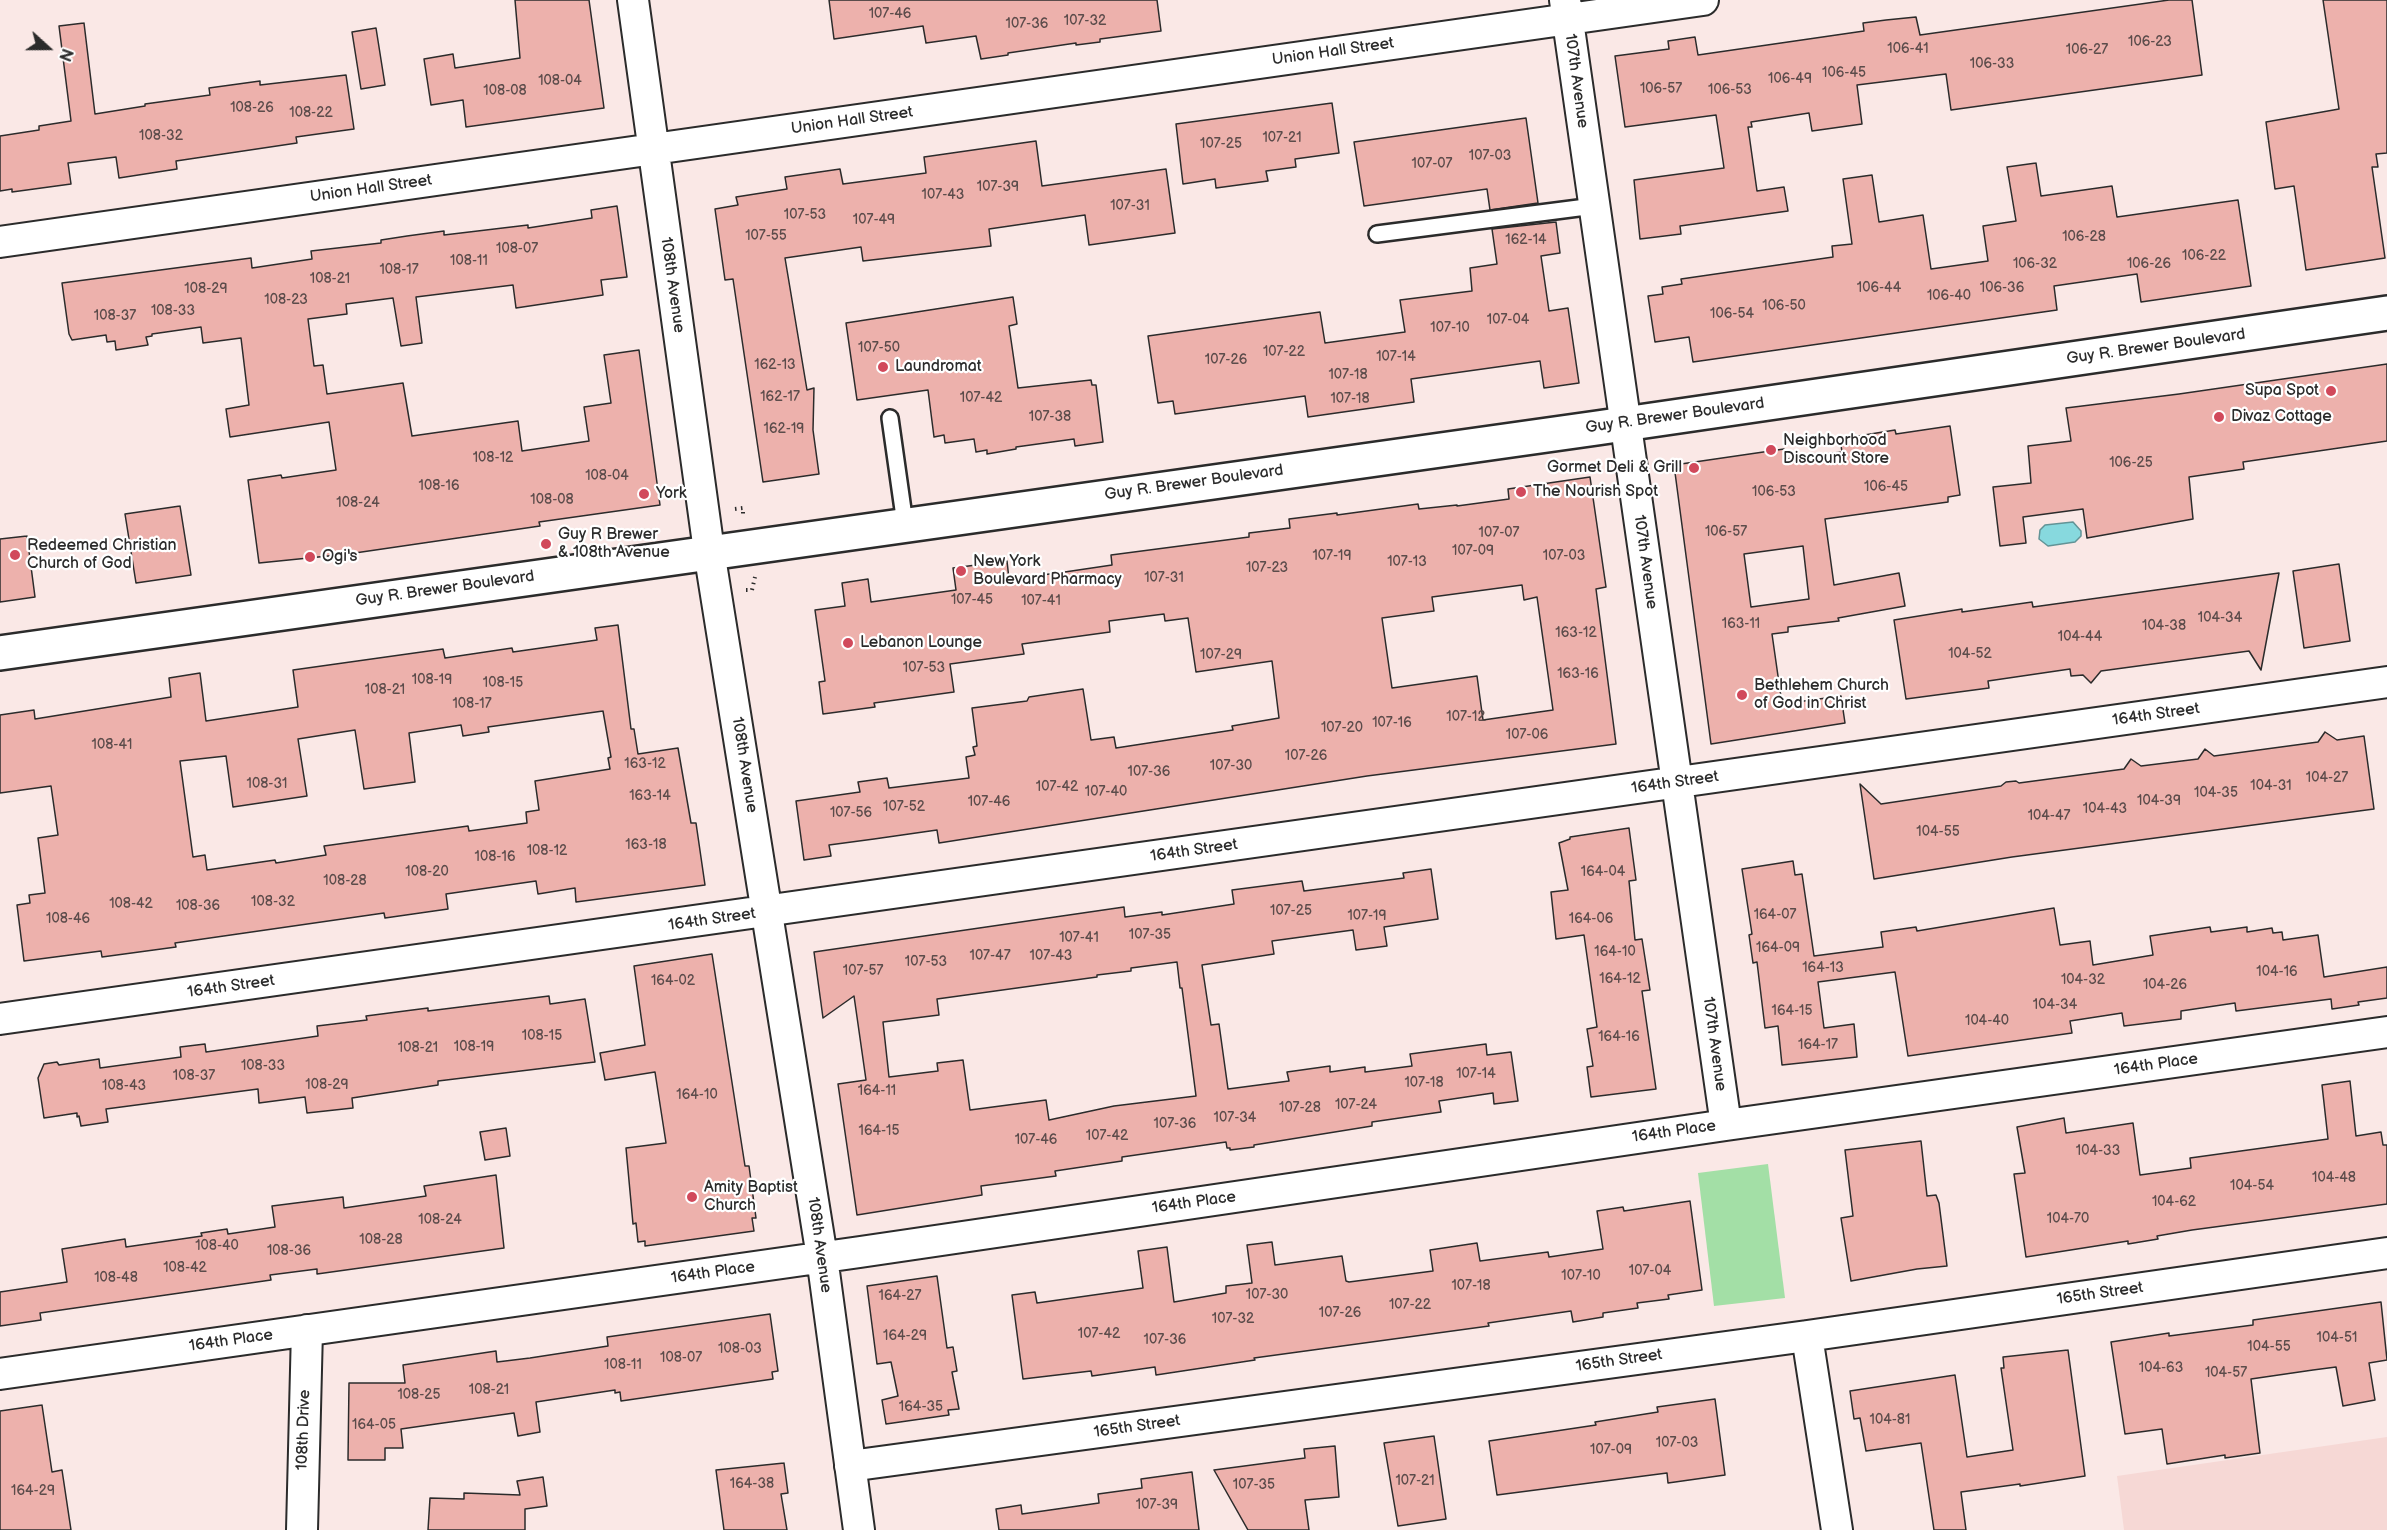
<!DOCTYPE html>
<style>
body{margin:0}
#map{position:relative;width:2387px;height:1530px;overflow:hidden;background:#fae8e6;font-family:"Balsamiq Sans",sans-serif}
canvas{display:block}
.north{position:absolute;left:18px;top:18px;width:60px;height:60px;-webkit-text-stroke:4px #fff;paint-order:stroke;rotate:111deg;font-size:16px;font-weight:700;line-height:24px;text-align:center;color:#2b2b2b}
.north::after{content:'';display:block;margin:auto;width:21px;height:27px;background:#2b2b2b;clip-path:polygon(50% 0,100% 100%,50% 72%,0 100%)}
</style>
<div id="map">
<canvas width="2387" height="1530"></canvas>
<div class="north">N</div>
</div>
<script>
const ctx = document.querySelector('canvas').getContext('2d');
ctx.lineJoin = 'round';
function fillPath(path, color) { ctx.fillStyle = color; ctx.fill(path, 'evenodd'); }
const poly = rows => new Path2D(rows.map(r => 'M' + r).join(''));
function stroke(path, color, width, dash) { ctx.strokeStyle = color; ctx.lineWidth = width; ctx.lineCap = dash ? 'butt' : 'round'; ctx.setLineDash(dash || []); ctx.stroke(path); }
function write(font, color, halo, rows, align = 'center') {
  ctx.font = font + ' "Balsamiq Sans",sans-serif'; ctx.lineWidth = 4.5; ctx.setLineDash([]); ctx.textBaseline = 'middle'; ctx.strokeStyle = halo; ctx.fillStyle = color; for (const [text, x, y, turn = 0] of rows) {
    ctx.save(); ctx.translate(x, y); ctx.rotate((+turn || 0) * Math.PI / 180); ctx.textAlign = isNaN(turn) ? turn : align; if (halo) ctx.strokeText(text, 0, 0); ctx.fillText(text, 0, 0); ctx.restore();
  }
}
const built = poly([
 [2387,1437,2387,1530,2124,1530,2117,1476]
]);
const green = poly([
 [1768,1164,1785,1298,1714,1306,1698,1173]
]);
const water = poly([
 [2073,522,2081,531,2081,536,2075,542,2048,546,2039,539,2040,530,2045,525,2073,522]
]);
const building = poly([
 [515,0,589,0,604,108,466,127,463,100,431,105,424,59,453,54,455,68,520,58,515,0],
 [829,0,1157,0,1161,31,1100,39,1100,42,1076,45,1076,43,1008,53,1008,55,981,59,976,36,926,43,923,26,834,39,829,0],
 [2169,0,2192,0,2202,75,1951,110,1946,74,1857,85,1862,124,1812,131,1809,113,1751,122,1752,127,1748,127,1757,191,1784,187,1788,211,1680,226,1681,234,1640,239,1634,180,1724,168,1716,115,1625,127,1615,56,1669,49,1668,41,1695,37,1698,55,1864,31,1863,23,1886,20,1916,17,1920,35,2169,0],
 [2323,0,2387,0,2387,153,2376,154,2378,167,2372,167,2385,258,2306,270,2294,186,2275,189,2266,122,2339,109,2323,0],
 [84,23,95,114,145,106,145,104,210,95,209,88,260,81,260,85,346,75,354,129,296,137,297,143,176,161,177,169,119,178,116,157,68,163,71,184,12,192,12,189,0,191,0,136,39,130,39,126,71,121,59,26,84,23],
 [376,28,385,85,361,89,352,32,376,28],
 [1332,103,1339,153,1295,159,1296,167,1266,171,1268,181,1216,188,1215,179,1183,184,1176,124,1332,103],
 [1526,118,1538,203,1490,210,1487,189,1364,206,1354,142,1526,118],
 [1036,141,1042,186,1166,169,1175,233,1089,245,1085,215,989,229,991,246,863,261,861,247,785,258,807,390,814,388,813,430,819,474,763,482,733,279,725,280,715,209,738,205,736,197,787,189,785,177,840,169,843,184,926,173,924,157,1036,141],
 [2036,163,2041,196,2112,186,2117,217,2238,200,2251,286,2141,302,2137,274,2054,286,2057,310,1693,362,1689,337,1655,342,1648,296,1663,294,1662,287,1682,284,1681,279,1833,257,1832,246,1852,244,1843,179,1872,175,1879,222,1923,215,1931,269,1988,261,1983,226,2016,221,2007,167,2036,163],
 [617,206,627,277,601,280,603,295,516,308,513,285,416,297,422,343,401,346,393,298,346,304,347,314,308,319,314,366,323,365,327,394,403,383,412,436,518,421,522,451,589,441,584,407,611,403,604,355,639,350,660,505,539,522,540,526,348,554,259,563,248,480,281,475,282,478,336,470,329,422,230,437,226,409,249,405,241,338,203,343,201,327,152,334,152,336,146,337,148,345,116,350,115,341,107,342,106,335,72,340,69,334,62,283,251,258,252,268,312,259,311,251,381,243,381,240,407,236,444,231,444,235,528,225,528,228,592,218,591,210,617,206],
 [1556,222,1560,253,1541,256,1549,311,1568,308,1579,383,1544,388,1540,361,1411,379,1414,402,1308,417,1305,396,1175,414,1173,401,1158,403,1148,336,1320,312,1325,343,1405,332,1400,300,1472,291,1470,268,1497,264,1492,229,1556,222],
 [1013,297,1017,324,1009,326,1018,388,1091,380,1092,385,1096,385,1103,442,1075,446,1074,439,1016,447,1016,449,987,454,987,450,976,452,974,439,945,443,944,435,934,437,928,390,857,400,846,323,1013,297],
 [2387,364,2387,441,2243,462,2244,469,2189,477,2193,519,2087,538,2083,509,2023,517,2026,543,2000,546,1993,487,2031,483,2028,446,2071,441,2066,408,2179,394,2387,364],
 [1950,426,1960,495,1948,497,1948,502,1825,519,1834,585,1899,573,1905,606,1838,618,1839,621,1788,627,1788,632,1772,634,1782,704,1841,696,1845,723,1711,744,1674,465,1784,449,1786,459,1842,452,1840,439,1895,430,1896,434,1950,426],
 [1803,546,1809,599,1751,607,1744,554,1803,546],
 [1590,477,1606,587,1596,589,1616,744,1367,776,939,843,937,830,874,839,829,845,831,856,804,860,796,801,860,792,858,782,887,778,889,788,969,778,966,757,975,755,973,747,977,746,972,708,1027,701,1029,697,1083,689,1091,740,1114,737,1116,748,1233,730,1232,726,1279,718,1272,661,1196,672,1188,618,1165,621,1164,614,1109,621,1110,632,1022,644,1024,654,950,664,954,692,874,703,875,707,823,714,819,682,825,681,815,610,845,606,842,583,868,579,871,602,956,590,953,568,1007,561,1009,579,1058,573,1112,565,1111,555,1249,537,1249,533,1290,528,1289,519,1337,513,1337,515,1418,504,1419,509,1457,505,1457,506,1509,499,1508,489,1590,477],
 [1522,585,1524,600,1537,597,1553,710,1483,720,1477,676,1392,688,1382,618,1434,611,1432,597,1522,585],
 [180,506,191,575,136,583,125,514,180,506],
 [27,536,35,597,0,602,0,539,27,536],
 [2339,564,2350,641,2304,648,2293,571,2339,564],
 [2279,573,2261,670,2249,651,2101,671,2091,683,2083,675,2071,676,2070,669,1988,681,1989,688,1906,699,1894,620,1962,609,1962,612,2032,602,2033,607,2279,573],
 [618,625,631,729,634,729,638,754,678,748,691,823,696,823,705,885,576,902,575,888,538,894,536,881,446,894,448,909,385,918,384,913,175,943,176,947,102,957,101,951,24,961,17,905,30,903,29,895,45,893,38,838,58,835,51,786,0,793,0,715,34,710,35,719,171,697,169,678,200,673,206,721,298,707,293,670,443,649,445,658,512,648,513,652,597,640,595,628,618,625],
 [603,711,611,757,608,758,610,769,535,781,539,810,526,812,527,823,469,831,468,826,324,846,326,855,276,863,275,860,207,870,205,855,193,857,180,761,226,756,233,807,307,796,298,739,355,730,364,789,415,782,409,733,461,725,463,736,489,732,488,727,603,711],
 [2325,732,2337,740,2364,736,2374,809,2012,857,1874,879,1860,784,1881,804,2001,786,2006,782,2016,781,2019,783,2124,769,2131,759,2141,766,2198,759,2205,749,2214,756,2318,742,2325,732],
 [1629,828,1636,880,1629,881,1635,940,1642,939,1650,990,1642,991,1656,1089,1591,1097,1587,1067,1593,1066,1587,1029,1597,1027,1584,935,1556,939,1551,892,1568,890,1559,843,1570,839,1570,837,1629,828],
 [1793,861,1795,875,1802,874,1814,956,1883,947,1881,932,1916,927,1917,931,2054,908,2060,945,2090,941,2093,965,2153,955,2150,936,2210,927,2211,932,2247,927,2247,932,2272,928,2273,933,2282,932,2283,940,2318,935,2324,977,2387,967,2387,998,2358,1002,2359,1005,2332,1009,2331,999,2236,1011,2235,1003,2181,1011,2181,1019,2124,1026,2122,1013,2070,1021,2072,1033,1908,1056,1895,972,1818,982,1824,1028,1854,1024,1857,1057,1782,1065,1778,1026,1765,1028,1757,962,1753,963,1749,935,1752,934,1742,869,1793,861],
 [1431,869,1438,919,1384,927,1387,946,1356,950,1353,930,1272,941,1274,954,1202,965,1211,1025,1219,1024,1228,1089,1289,1081,1287,1072,1330,1066,1330,1072,1365,1067,1365,1072,1412,1066,1410,1054,1486,1044,1487,1055,1511,1052,1518,1101,1494,1104,1493,1093,1439,1101,1441,1112,1372,1122,1372,1126,1254,1145,1254,1147,1230,1150,1230,1148,1227,1148,1226,1142,1122,1157,1122,1161,1055,1171,1056,1176,981,1186,982,1195,857,1215,838,1084,866,1080,854,996,823,1018,814,952,1124,907,1125,917,1162,912,1162,915,1234,904,1232,890,1302,881,1304,891,1404,878,1403,873,1431,869],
 [1177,962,1180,988,1182,988,1196,1096,1114,1106,1049,1120,1046,1100,970,1110,963,1060,937,1063,938,1071,889,1077,883,1022,939,1015,937,999,1097,977,1097,975,1131,971,1131,968,1177,962],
 [712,954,745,1166,749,1166,756,1218,752,1218,754,1231,645,1246,645,1241,638,1242,636,1223,633,1224,626,1148,666,1143,655,1072,605,1080,600,1053,645,1045,634,966,712,954],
 [549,996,550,1004,585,999,595,1062,438,1081,438,1085,352,1098,353,1108,307,1113,305,1097,259,1103,258,1089,106,1109,108,1122,81,1126,79,1116,77,1117,77,1113,44,1118,38,1078,44,1064,57,1062,59,1065,99,1059,100,1068,181,1057,180,1047,205,1044,206,1052,318,1036,317,1026,367,1020,366,1016,428,1008,428,1011,549,996],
 [2350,1081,2356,1136,2381,1132,2383,1145,2387,1145,2387,1204,2192,1230,2157,1236,2158,1239,2128,1244,2128,1241,2026,1257,2014,1174,2025,1173,2017,1127,2064,1118,2066,1133,2133,1123,2140,1175,2191,1168,2190,1158,2328,1139,2322,1085,2350,1081],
 [506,1128,510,1156,485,1160,480,1132,506,1128],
 [1921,1141,1927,1196,1936,1195,1939,1203,1947,1266,1917,1269,1851,1281,1841,1218,1853,1216,1845,1150,1921,1141],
 [496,1175,504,1248,317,1274,317,1269,270,1275,271,1280,40,1313,41,1320,0,1326,0,1292,67,1282,62,1249,125,1239,126,1247,202,1236,201,1233,227,1229,228,1234,275,1227,272,1206,343,1197,344,1208,426,1196,424,1186,496,1175],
 [1690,1201,1702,1290,1668,1295,1669,1299,1637,1303,1638,1308,1603,1313,1603,1317,1573,1322,1571,1311,1488,1323,1489,1326,1254,1358,1255,1360,1156,1375,1155,1367,1092,1376,1091,1371,1023,1379,1012,1295,1035,1292,1037,1303,1143,1288,1138,1251,1167,1247,1174,1302,1226,1293,1226,1286,1252,1283,1247,1245,1272,1242,1275,1265,1342,1256,1346,1281,1349,1282,1433,1271,1430,1250,1477,1243,1480,1261,1548,1252,1549,1257,1603,1249,1597,1211,1623,1207,1624,1211,1690,1201],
 [937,1276,947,1348,953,1347,957,1371,952,1372,959,1409,948,1410,949,1415,886,1424,882,1400,898,1396,891,1362,877,1364,867,1286,937,1276],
 [2381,1302,2387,1360,2369,1363,2375,1400,2343,1406,2336,1367,2313,1370,2251,1379,2260,1453,2225,1458,2225,1455,2167,1464,2162,1429,2125,1434,2111,1342,2169,1333,2169,1336,2253,1325,2253,1320,2381,1302],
 [770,1314,778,1371,772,1372,773,1379,621,1401,620,1392,615,1393,615,1390,536,1402,540,1432,518,1436,514,1413,436,1424,401,1429,403,1448,385,1448,385,1460,348,1460,349,1383,405,1383,403,1365,496,1351,497,1362,530,1358,608,1346,607,1337,770,1314],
 [2068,1350,2085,1476,2020,1486,2020,1484,1961,1492,1966,1530,1934,1530,1921,1443,1866,1451,1860,1418,1854,1419,1850,1391,1955,1375,1967,1457,2013,1450,2001,1368,2004,1368,2003,1357,2068,1350],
 [1715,1399,1725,1475,1668,1483,1667,1473,1497,1495,1489,1441,1596,1425,1595,1422,1658,1412,1657,1407,1715,1399],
 [42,1405,52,1472,62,1470,71,1530,0,1530,0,1411,42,1405],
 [1434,1436,1446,1519,1398,1526,1384,1443,1434,1436],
 [1335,1446,1339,1497,1305,1500,1309,1530,1248,1530,1214,1470,1305,1458,1304,1449,1335,1446],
 [784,1463,788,1493,781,1494,787,1530,724,1530,716,1470,784,1463],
 [1192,1472,1199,1530,999,1530,996,1509,1021,1505,1022,1514,1099,1503,1098,1494,1142,1488,1141,1479,1192,1472],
 [543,1477,547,1506,525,1509,525,1530,428,1530,430,1498,464,1499,464,1493,520,1495,517,1481,543,1477]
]);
const path = poly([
 [735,509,743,508,743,516],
 [746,590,752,590,755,577]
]);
const lane = poly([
 [1377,234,1594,206],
 [890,418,905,524]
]);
const street = poly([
 [633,0,709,551,822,1257,859,1530],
 [1565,0,1726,1125],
 [0,242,1703,0],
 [0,1019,2387,682],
 [1807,1336,1837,1530],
 [0,1374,860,1252,1726,1125,2387,1032],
 [850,1466,1807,1336,2387,1253],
 [302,1530,307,1330]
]);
const secondary = poly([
 [0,653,1597,428,2387,313]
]);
const markers = [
 [883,367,6,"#d1495b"],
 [2331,391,6,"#d1495b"],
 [2219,417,6,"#d1495b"],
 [1771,450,6,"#d1495b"],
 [1694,468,6,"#d1495b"],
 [1521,492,6,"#d1495b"],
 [644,494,6,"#d1495b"],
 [546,544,6,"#d1495b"],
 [15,555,6,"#d1495b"],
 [310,557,6,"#d1495b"],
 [961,571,6,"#d1495b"],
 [848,643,6,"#d1495b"],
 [1742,695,6,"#d1495b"],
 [692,1197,6,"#d1495b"]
];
const numberNames = [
 ["107-46",890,14],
 ["107-32",1085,21],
 ["107-36",1027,24],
 ["106-23",2150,42],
 ["106-41",1908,49],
 ["106-27",2087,50],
 ["106-33",1992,64],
 ["106-45",1844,73],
 ["106-49",1790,79],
 ["108-04",560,81],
 ["106-57",1661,89],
 ["106-53",1730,90],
 ["108-08",505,91],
 ["108-26",252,108],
 ["108-22",311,113],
 ["108-32",161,136],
 ["107-21",1282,138],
 ["107-25",1221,144],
 ["107-03",1490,156],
 ["107-07",1432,164],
 ["107-39",998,187],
 ["107-43",943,195],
 ["107-31",1130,206],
 ["107-53",805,215],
 ["107-49",874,220],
 ["107-55",766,236],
 ["106-28",2084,237],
 ["162-14",1526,240],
 ["108-07",517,249],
 ["106-22",2204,256],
 ["108-11",469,261],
 ["106-32",2035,264],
 ["106-26",2149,264],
 ["108-17",399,270],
 ["108-21",330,279],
 ["106-44",1879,288],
 ["106-36",2002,288],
 ["108-29",206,289],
 ["106-40",1949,296],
 ["108-23",286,300],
 ["106-50",1784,306],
 ["108-33",173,311],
 ["106-54",1732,314],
 ["108-37",115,316],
 ["107-04",1508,320],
 ["107-10",1450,328],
 ["107-50",879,348],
 ["107-22",1284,352],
 ["107-14",1396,357],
 ["107-26",1226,360],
 ["162-13",775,365],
 ["107-18",1348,375],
 ["162-17",780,397],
 ["107-42",981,398],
 ["107-18",1350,399],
 ["107-38",1050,417],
 ["162-19",784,429],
 ["108-12",493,458],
 ["106-25",2131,463],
 ["108-04",607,476],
 ["108-16",439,486],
 ["106-45",1886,487],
 ["106-53",1774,492],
 ["108-08",552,500],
 ["108-24",358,503],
 ["106-57",1726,532],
 ["107-07",1499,533],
 ["107-09",1473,551],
 ["107-19",1332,556],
 ["107-03",1564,556],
 ["107-13",1407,562],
 ["107-23",1267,568],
 ["107-31",1164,578],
 ["107-45",972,600],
 ["107-41",1041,601],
 ["104-34",2220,618],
 ["163-11",1741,624],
 ["104-38",2164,626],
 ["163-12",1576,633],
 ["104-44",2080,637],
 ["104-52",1970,654],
 ["107-29",1221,655],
 ["107-53",924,668],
 ["163-16",1578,674],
 ["108-19",432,680],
 ["108-15",503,683],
 ["108-21",385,690],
 ["108-17",472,704],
 ["107-12",1466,717],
 ["107-16",1392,723],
 ["107-20",1342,728],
 ["107-06",1527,735],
 ["108-41",112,745],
 ["107-26",1306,756],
 ["163-12",645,764],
 ["107-30",1231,766],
 ["107-36",1149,772],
 ["104-27",2327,778],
 ["108-31",267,784],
 ["104-31",2271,786],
 ["107-42",1057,787],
 ["107-40",1106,792],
 ["104-35",2216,793],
 ["163-14",650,796],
 ["104-39",2159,801],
 ["107-46",989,802],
 ["107-52",904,807],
 ["104-43",2105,809],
 ["107-56",851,813],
 ["104-47",2049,816],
 ["104-55",1938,832],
 ["163-18",646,845],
 ["108-12",547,851],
 ["108-16",495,857],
 ["108-20",427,872],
 ["164-04",1603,872],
 ["108-28",345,881],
 ["108-32",273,902],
 ["108-42",131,904],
 ["108-36",198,906],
 ["107-25",1291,911],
 ["164-07",1775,915],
 ["107-19",1367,916],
 ["108-46",68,919],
 ["164-06",1591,919],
 ["107-35",1150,935],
 ["107-41",1079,938],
 ["164-09",1778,948],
 ["164-10",1615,952],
 ["107-47",990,956],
 ["107-43",1051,956],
 ["107-53",926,962],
 ["164-13",1823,968],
 ["107-57",863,971],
 ["104-16",2277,972],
 ["164-12",1620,979],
 ["104-32",2083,980],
 ["164-02",673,981],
 ["104-26",2165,985],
 ["104-34",2055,1005],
 ["164-15",1792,1011],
 ["104-40",1987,1021],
 ["108-15",542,1036],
 ["164-16",1619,1037],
 ["164-17",1818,1045],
 ["108-19",474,1047],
 ["108-21",418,1048],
 ["108-33",263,1066],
 ["107-14",1476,1074],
 ["108-37",194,1076],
 ["107-18",1424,1083],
 ["108-29",327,1085],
 ["108-43",124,1086],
 ["164-11",877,1091],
 ["164-10",697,1095],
 ["107-24",1356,1105],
 ["107-28",1300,1108],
 ["107-34",1235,1118],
 ["107-36",1175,1124],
 ["164-15",879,1131],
 ["107-42",1107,1136],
 ["107-46",1036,1140],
 ["104-33",2098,1151],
 ["104-48",2334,1178],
 ["104-54",2252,1186],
 ["104-62",2174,1202],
 ["104-70",2068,1219],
 ["108-24",440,1220],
 ["108-28",381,1240],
 ["108-40",217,1246],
 ["108-36",289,1251],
 ["108-42",185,1268],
 ["107-04",1650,1271],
 ["107-10",1581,1276],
 ["108-48",116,1278],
 ["107-18",1471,1286],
 ["107-30",1267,1295],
 ["164-27",900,1296],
 ["107-22",1410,1305],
 ["107-26",1340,1313],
 ["107-32",1233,1319],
 ["107-42",1099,1334],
 ["164-29",905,1336],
 ["104-51",2337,1338],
 ["107-36",1165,1340],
 ["104-55",2269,1347],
 ["108-03",740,1349],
 ["108-07",681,1358],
 ["108-11",623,1365],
 ["104-63",2161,1368],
 ["104-57",2226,1373],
 ["108-21",489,1390],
 ["108-25",419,1395],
 ["164-35",921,1407],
 ["104-81",1890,1420],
 ["164-05",374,1425],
 ["107-03",1677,1443],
 ["107-09",1611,1450],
 ["107-21",1415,1481],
 ["164-38",752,1484],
 ["107-35",1254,1485],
 ["164-29",33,1491],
 ["107-39",1157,1505]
];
const streetNames = [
 ["Union Hall Street",1333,52,-8],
 ["107th Avenue",1576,81,82],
 ["Union Hall Street",852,121,-8],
 ["Union Hall Street",371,189,-8],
 ["108th Avenue",672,285,82],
 ["Guy R. Brewer Boulevard",2156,347,-8],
 ["Guy R. Brewer Boulevard",1675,416,-8],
 ["Guy R. Brewer Boulevard",1194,483,-8],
 ["107th Avenue",1645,562,82],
 ["Guy R. Brewer Boulevard",445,589,-8],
 ["164th Street",2156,715,-8],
 ["108th Avenue",744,765,81],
 ["164th Street",1675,783,-8],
 ["164th Street",1194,851,-8],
 ["164th Street",712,920,-8],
 ["164th Street",231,987,-8],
 ["107th Avenue",1714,1044,82],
 ["164th Place",2156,1065,-8],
 ["164th Place",1674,1132,-8],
 ["164th Place",1194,1203,-8],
 ["108th Avenue",819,1245,82],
 ["164th Place",713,1273,-8],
 ["165th Street",2100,1294,-8],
 ["164th Place",231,1341,-8],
 ["165th Street",1619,1361,-8],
 ["165th Street",1137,1427,-8],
 ["108th Drive",304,1430,-88]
];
const poiNames = [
 ["Laundromat",895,367],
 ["Supa Spot",2319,391,"right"],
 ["Divaz Cottage",2231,417],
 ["Neighborhood",1783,441],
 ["Discount Store",1783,459],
 ["Gormet Deli & Grill",1682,468,"right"],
 ["The Nourish Spot",1533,492],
 ["York",656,494],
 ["Guy R Brewer",558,535],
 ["& 108th Avenue",558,553],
 ["Redeemed Christian",27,546],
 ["Church of God",27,564],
 ["Ogi's",322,557],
 ["New York",973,562],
 ["Boulevard Pharmacy",973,580],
 ["Lebanon Lounge",860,643],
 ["Bethlehem Church",1754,686],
 ["of God in Christ",1754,704],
 ["Amity Baptist",704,1188],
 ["Church",704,1206]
];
fillPath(built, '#f6d8d5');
fillPath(green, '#a3dfa6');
fillPath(water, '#87d9de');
stroke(water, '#629396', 1.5);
fillPath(building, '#edb1ac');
stroke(building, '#2b2b2b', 1.5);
stroke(lane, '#2b2b2b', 20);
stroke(street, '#2b2b2b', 34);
stroke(secondary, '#2b2b2b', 38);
stroke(path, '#2b2b2b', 4, [1.5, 4.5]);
stroke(lane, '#fff', 15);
stroke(street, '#fff', 30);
stroke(secondary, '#fff', 33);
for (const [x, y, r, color] of markers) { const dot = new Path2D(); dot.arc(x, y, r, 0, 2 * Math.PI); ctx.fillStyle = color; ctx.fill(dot); stroke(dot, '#fff', 2); }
write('14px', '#5c4c4b', null, numberNames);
write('16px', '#2b2b2b', '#fff', streetNames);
write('16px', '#2b2b2b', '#fff', poiNames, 'left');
</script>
